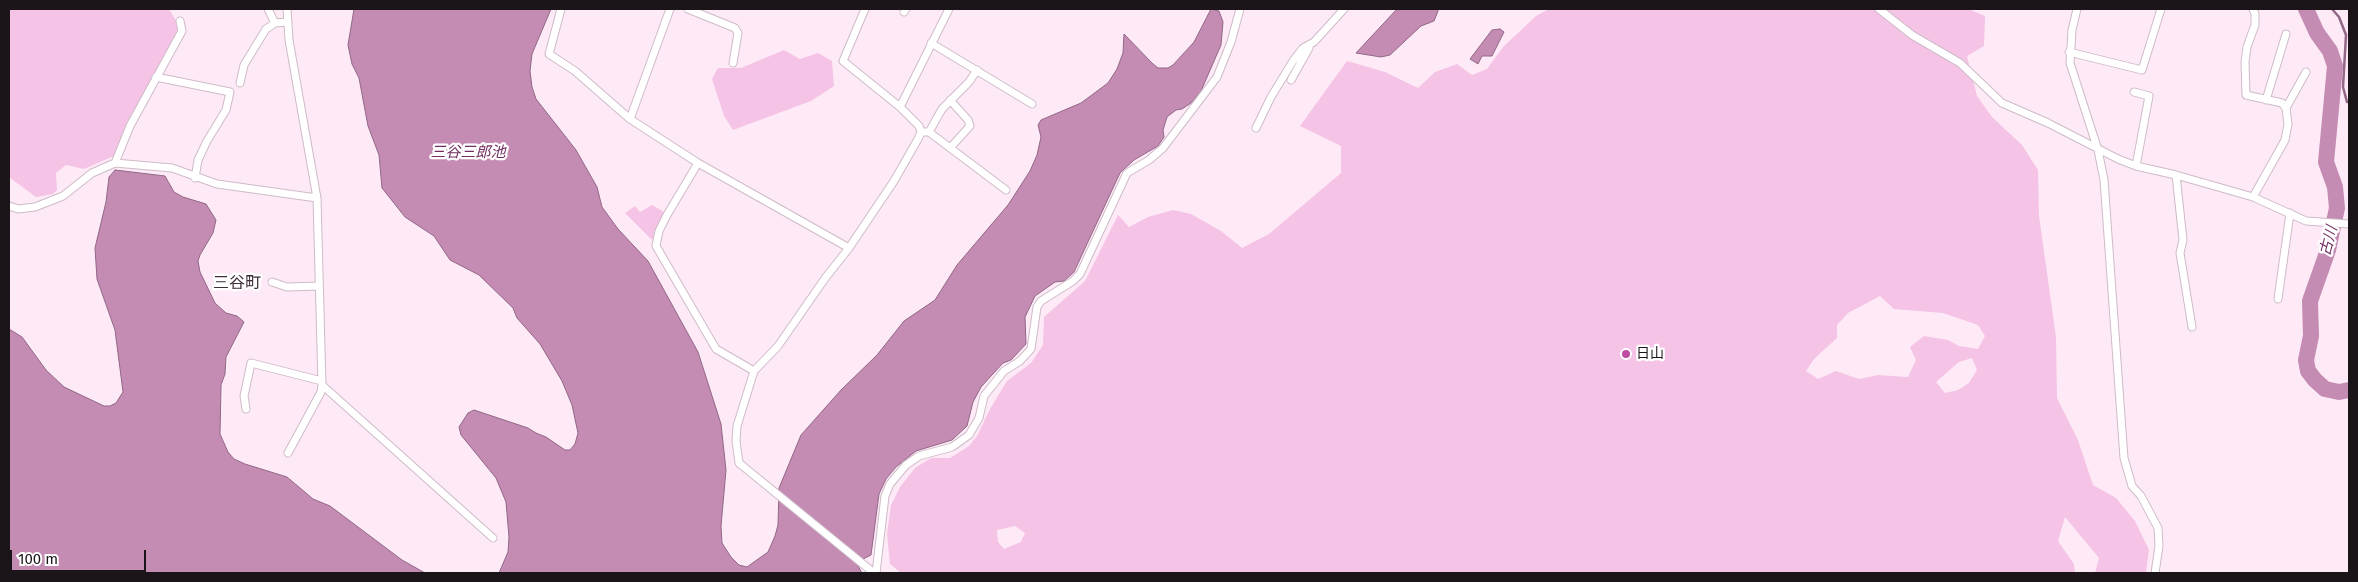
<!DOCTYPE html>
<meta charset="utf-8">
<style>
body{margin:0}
#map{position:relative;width:2358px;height:582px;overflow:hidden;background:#feeaf7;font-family:"Fira Sans",sans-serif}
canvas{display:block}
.frame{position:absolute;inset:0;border:10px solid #1b1419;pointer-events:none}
.scale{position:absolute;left:10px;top:550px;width:136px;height:22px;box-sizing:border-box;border:2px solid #1b1419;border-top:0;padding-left:6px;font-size:15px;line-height:18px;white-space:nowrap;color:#1b1419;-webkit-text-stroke:4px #fff;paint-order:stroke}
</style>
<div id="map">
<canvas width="2358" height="582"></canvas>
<div class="frame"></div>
<div class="scale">100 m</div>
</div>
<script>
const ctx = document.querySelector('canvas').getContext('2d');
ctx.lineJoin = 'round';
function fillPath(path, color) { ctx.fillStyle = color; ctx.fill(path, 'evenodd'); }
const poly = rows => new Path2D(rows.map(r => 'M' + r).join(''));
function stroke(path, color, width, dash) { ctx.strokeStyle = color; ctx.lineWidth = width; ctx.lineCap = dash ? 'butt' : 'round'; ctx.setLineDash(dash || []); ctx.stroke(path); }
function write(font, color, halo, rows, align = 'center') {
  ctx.font = font + ' "Fira Sans","Noto Sans JP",sans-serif'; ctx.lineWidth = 4.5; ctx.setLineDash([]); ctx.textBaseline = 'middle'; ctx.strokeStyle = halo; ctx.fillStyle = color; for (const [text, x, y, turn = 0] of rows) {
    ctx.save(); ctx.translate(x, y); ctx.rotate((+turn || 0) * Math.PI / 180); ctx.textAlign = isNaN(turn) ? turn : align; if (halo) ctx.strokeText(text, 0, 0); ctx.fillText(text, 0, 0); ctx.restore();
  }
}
const green = poly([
 [9,9,169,9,179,26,166,56,126,124,114,156,84,169,66,165,56,173,57,190,53,194,36,197,9,177],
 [1549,9,1968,9,1985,16,1984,46,1967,56,1977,96,1992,117,2022,145,2038,170,2039,216,2056,337,2057,398,2078,440,2093,485,2116,498,2135,521,2149,550,2146,573,2095,573,2099,558,2065,517,2058,541,2074,564,2075,573,901,573,890,564,887,534,891,505,900,487,915,468,931,458,950,458,969,446,977,436,990,409,1007,381,1031,363,1043,345,1044,317,1085,281,1118,215,1129,227,1148,217,1173,210,1191,214,1221,231,1242,248,1269,234,1341,173,1341,146,1300,126,1347,61,1385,72,1418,88,1435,72,1457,64,1472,75,1487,69,1503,47,1536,16],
 [1880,296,1894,309,1943,313,1978,325,1985,336,1978,349,1959,346,1948,340,1924,336,1910,347,1916,360,1908,377,1878,375,1859,379,1836,371,1818,379,1806,371,1814,359,1837,338,1837,325,1848,313],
 [1972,358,1977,370,1969,383,1958,390,1945,393,1936,382,1959,362],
 [1015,526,1025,533,1021,542,1004,549,998,542,997,530],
 [784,50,800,59,818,53,832,61,834,86,811,101,733,130,724,116,712,79,718,68,741,68],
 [652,205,664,212,652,240,625,213,635,206,640,212]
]);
const water = poly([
 [354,9,551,9,532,54,530,71,532,87,536,99,576,150,597,187,602,207,618,229,648,261,698,352,721,424,726,470,721,526,722,543,731,557,739,565,747,567,768,552,775,536,778,525,779,488,801,435,841,390,877,355,904,321,935,300,957,265,1008,205,1030,171,1037,155,1041,137,1038,125,1041,120,1081,103,1108,83,1117,69,1123,53,1124,34,1152,63,1158,68,1168,68,1173,65,1194,42,1211,9,1219,11,1223,22,1221,45,1201,91,1191,103,1182,109,1176,110,1167,117,1163,130,1164,137,1158,146,1134,160,1120,173,1074,272,1064,281,1055,282,1035,296,1025,317,1026,344,1011,360,1003,363,981,387,973,402,967,426,952,440,916,451,896,467,886,479,879,494,871,555,863,559,858,566,862,573,499,573,508,552,509,537,506,502,496,478,461,435,459,427,468,413,474,410,528,428,536,433,546,437,565,450,570,450,575,444,578,433,572,405,562,381,540,344,517,318,513,308,479,275,450,260,434,236,405,217,382,188,379,155,368,126,359,78,352,64,348,45,354,9],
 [1397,9,1438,9,1438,11,1434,21,1421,26,1390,55,1381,57,1356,53,1397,9],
 [1500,29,1504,32,1492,56,1482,56,1478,64,1470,59,1492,30,1500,29],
 [115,170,165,176,174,192,183,197,206,204,216,220,213,233,200,255,198,261,200,272,215,303,226,313,237,316,244,322,226,357,225,374,221,385,220,434,228,452,234,459,245,464,287,477,313,499,330,506,402,560,425,573,9,573,9,329,22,337,46,370,64,387,104,406,110,406,116,403,123,392,115,330,97,279,95,248,106,202,109,177,115,170]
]);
const stream = poly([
 [2332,9,2339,17,2346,35,2343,87,2347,102]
]);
const river = poly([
 [2306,9,2317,33,2330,51,2335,66,2326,162,2335,187,2337,208,2328,250,2310,301,2311,336,2306,360,2308,371,2315,380,2325,389,2339,392,2349,390]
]);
const minor = poly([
 [268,9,275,23,287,22],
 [561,9,549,54,575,71,630,119],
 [670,9,630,119,698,163,849,248],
 [688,9,735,28,738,33,733,63],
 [865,9,843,61,900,107],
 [1879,9,1912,35,1960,63,2002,103,2048,123,2118,159,2136,166,2176,175,2253,197,2306,221,2349,224],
 [2077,9,2072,30,2070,63,2098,150,2104,180,2124,458,2132,486,2141,496,2158,528,2159,546,2155,573],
 [2253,9,2255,14,2255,25,2247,47,2245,62,2246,95,2282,103,2286,108,2288,124,2285,140,2253,197],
 [904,12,906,9],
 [931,43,1032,104],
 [2069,52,2142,70,2161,9],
 [156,77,230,92,226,110,207,141,198,160,195,178],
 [1291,80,1309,48],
 [240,83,244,65,266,29,275,23],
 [2134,92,2149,96,2136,166],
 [2266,100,2286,34],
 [2286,108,2306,72],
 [1256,128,1271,97,1293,61,1303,48,1314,42,1344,9],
 [921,132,929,132,1006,190],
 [929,132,942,109,969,82,977,70],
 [950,148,970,126,968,120,950,100],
 [115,163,130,126,182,31,180,21],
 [698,163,667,215,659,231,656,246,716,349,754,371],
 [2176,175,2183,240,2180,253,2192,327],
 [317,198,322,385,493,538],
 [9,206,18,209,35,207,63,196,92,173,115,163,172,168,217,184,317,198,289,40,287,9],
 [272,282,287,287,319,286],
 [2278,299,2290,213],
 [246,409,244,396,251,363,322,381],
 [288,453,321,392,322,385],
 [874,573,739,463,736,441,737,426,754,371,778,346,826,277,849,248,894,181,918,139,921,132,919,126,900,107,949,9],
 [876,573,885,496,890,484,906,465,919,456,952,447,969,435,979,418,984,396,1004,371,1020,361,1031,349,1037,307,1041,301,1073,281,1080,274,1127,173,1149,160,1163,148,1217,77,1231,42,1240,9]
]);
const markers = [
 [1626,354,5,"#be4aa3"]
];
const poiNames = [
 ["日山",1636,354]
];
const waterNames = [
 ["三谷三郎池",468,153],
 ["古川",2329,241,-75]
];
const quarterNames = [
 ["三谷町",237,284]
];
fillPath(green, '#f5c3e5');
fillPath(water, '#c48bb3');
stroke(water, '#916785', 1);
stroke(stream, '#916785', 2.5);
stroke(river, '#c48bb3', 16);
stroke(minor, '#cebbc8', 9);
stroke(minor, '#fff', 7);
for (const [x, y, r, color] of markers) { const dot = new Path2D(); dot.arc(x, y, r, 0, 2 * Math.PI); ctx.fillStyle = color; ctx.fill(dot); stroke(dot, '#fff', 2); }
write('14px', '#1b1419', '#fff', poiNames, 'left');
write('italic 15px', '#722d61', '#fff', waterNames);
write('16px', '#3b2c37', '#fff', quarterNames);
</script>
